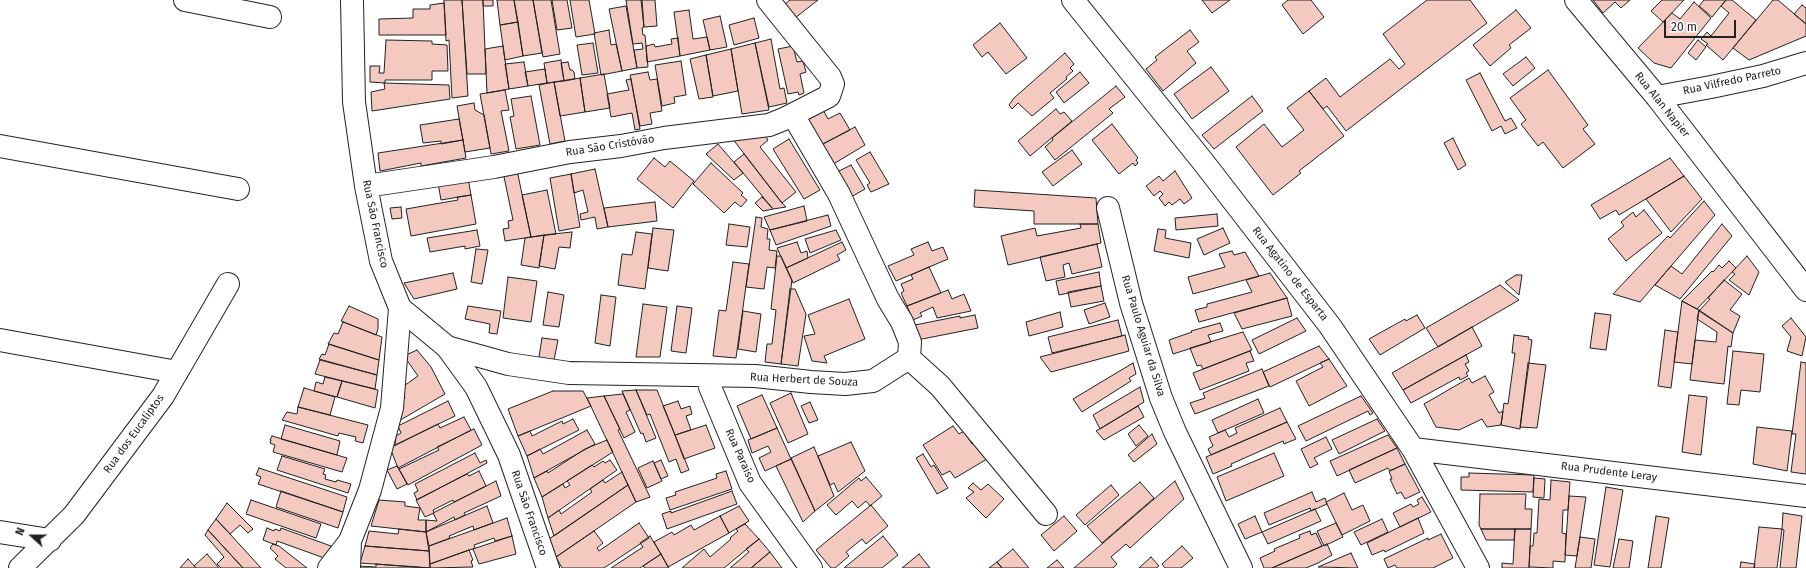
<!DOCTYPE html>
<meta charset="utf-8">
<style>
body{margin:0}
#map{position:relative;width:1806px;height:568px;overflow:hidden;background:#fff;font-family:"Fira Sans",sans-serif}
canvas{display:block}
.north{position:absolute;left:12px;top:516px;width:40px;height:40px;-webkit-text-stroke:3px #fff;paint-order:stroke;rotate:291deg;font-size:11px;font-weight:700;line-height:16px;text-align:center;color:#222}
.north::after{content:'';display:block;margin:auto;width:14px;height:18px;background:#222;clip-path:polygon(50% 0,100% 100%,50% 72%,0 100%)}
.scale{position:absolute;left:1664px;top:20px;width:72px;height:18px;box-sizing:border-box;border:2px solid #222;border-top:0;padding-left:5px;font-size:12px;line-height:14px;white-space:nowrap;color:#222;-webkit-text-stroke:3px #fff;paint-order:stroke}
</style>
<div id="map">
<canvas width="1806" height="568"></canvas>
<div class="north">N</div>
<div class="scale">20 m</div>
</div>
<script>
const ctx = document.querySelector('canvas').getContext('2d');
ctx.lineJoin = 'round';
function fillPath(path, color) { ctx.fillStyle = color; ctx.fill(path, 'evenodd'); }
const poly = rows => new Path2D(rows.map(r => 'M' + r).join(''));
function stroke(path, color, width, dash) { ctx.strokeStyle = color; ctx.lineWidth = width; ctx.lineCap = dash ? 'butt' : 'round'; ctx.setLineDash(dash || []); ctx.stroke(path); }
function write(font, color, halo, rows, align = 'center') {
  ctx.font = font + ' "Fira Sans",sans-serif'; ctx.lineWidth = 3; ctx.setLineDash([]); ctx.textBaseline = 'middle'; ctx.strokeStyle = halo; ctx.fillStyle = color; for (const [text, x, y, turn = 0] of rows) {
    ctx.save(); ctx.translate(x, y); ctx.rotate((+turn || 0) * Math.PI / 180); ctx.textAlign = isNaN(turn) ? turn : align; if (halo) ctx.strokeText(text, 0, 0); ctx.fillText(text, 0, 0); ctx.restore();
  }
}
const building = poly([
 [444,0,462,0,468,96,452,98,449,40,446,41,444,0],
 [462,0,483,0,486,74,467,74,462,0],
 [483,0,493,0,493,6,483,6,483,0],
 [497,0,514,0,518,22,500,25,497,0],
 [514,0,533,0,542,53,523,56,514,0],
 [533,0,551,0,560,54,543,57,533,0],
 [552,0,567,0,572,28,557,30,552,0],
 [570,0,589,0,595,34,576,37,570,0],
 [626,0,642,0,644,27,642,28,643,35,645,35,648,67,637,68,634,50,643,49,642,43,633,44,626,0],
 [641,0,655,0,657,26,644,27,641,0],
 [790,0,818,0,795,18,785,4,790,0],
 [1202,0,1230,0,1212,13,1202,0],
 [1288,0,1311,0,1324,17,1303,34,1282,5,1288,0],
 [1427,0,1470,0,1487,23,1346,131,1327,106,1323,109,1309,91,1326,78,1340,97,1390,59,1399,69,1405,64,1383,34,1427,0],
 [1593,0,1630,0,1621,8,1615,2,1603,13,1593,0],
 [1662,0,1684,0,1663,22,1651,11,1662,0],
 [1704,0,1726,0,1712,17,1699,6,1704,0],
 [1726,0,1732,0,1756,20,1723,60,1706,45,1708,44,1701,39,1707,32,1711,36,1729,13,1721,6,1726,0],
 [1773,0,1778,0,1806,24,1806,36,1749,60,1733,48,1773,0],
 [1694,2,1711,18,1671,68,1654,63,1638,48,1672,13,1680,19,1694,2],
 [444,3,446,35,379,35,379,19,413,18,413,9,430,9,430,5,444,3],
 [1802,5,1806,8,1806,24,1794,14,1802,5],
 [626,6,637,68,622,71,609,9,626,6],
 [689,10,693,39,707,37,710,50,680,56,674,12,689,10],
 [1516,10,1531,28,1509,45,1511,48,1490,66,1473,45,1516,10],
 [720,16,727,47,710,50,703,20,720,16],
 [754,18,759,38,734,45,729,25,754,18],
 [518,22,523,56,505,60,500,25,518,22],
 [1000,23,1027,58,1006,74,988,52,982,57,973,45,1000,23],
 [609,30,611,45,616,44,622,71,601,75,594,33,609,30],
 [1190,30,1199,42,1187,51,1196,63,1163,91,1146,69,1157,60,1155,57,1190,30],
 [678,38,680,56,647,62,646,46,654,44,655,47,672,44,671,39,678,38],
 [771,39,780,89,784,88,787,103,769,107,755,43,771,39],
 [386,40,432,41,432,44,447,45,448,71,432,71,432,80,385,80,385,83,370,82,370,66,380,66,379,73,384,73,386,40],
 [1698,40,1706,47,1696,60,1688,53,1698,40],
 [593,43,598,73,582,75,577,45,593,43],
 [755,43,769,110,742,114,731,49,755,43],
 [503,46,509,89,487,93,485,49,503,46],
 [793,46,797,62,803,61,806,72,800,74,804,93,799,95,798,92,788,94,778,49,793,46],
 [731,49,738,91,713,96,706,55,731,49],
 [1065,53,1074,64,1070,68,1073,71,1066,77,1067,79,1050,93,1054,98,1032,116,1018,103,1012,109,1009,105,1014,98,1065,53],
 [706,55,713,97,699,99,690,59,706,55],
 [1526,57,1535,68,1513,86,1503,74,1526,57],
 [561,60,564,81,547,83,544,63,561,60],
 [681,61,686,95,674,97,675,103,662,106,655,65,681,61],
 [524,62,528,86,509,89,505,64,524,62],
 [568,62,570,70,572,70,574,72,575,79,564,81,561,63,568,62],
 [1211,67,1229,91,1192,119,1174,94,1211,67],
 [545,69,547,83,528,86,525,72,545,69],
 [1548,70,1588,125,1583,129,1595,144,1563,168,1543,142,1538,146,1521,124,1526,120,1510,98,1548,70],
 [648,72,650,80,657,79,662,111,650,113,652,124,640,126,630,75,648,72],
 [1080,72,1089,83,1064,103,1056,92,1080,72],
 [1480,73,1505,121,1511,118,1517,128,1505,134,1501,126,1492,131,1466,80,1480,73],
 [604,74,610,108,585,112,580,78,604,74],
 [580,78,585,112,560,116,554,82,580,78],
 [631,79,640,129,635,130,632,113,611,117,607,94,629,90,626,80,631,79],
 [554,82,565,141,550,144,539,85,554,82],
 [384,83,449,85,450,99,372,111,371,92,385,89,384,83],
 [1116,86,1125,97,1109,109,1113,113,1055,160,1045,147,1053,140,1052,138,1116,86],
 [505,90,509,110,501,111,509,151,491,154,480,94,505,90],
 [1309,91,1344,136,1299,171,1301,173,1273,195,1236,147,1264,124,1282,147,1304,130,1287,108,1309,91],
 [531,96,540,145,516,149,510,117,514,116,511,99,531,96],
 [1252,96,1263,111,1214,149,1202,135,1252,96],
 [474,103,475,110,484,115,490,148,465,152,457,106,474,103],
 [821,106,828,119,840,113,850,130,819,146,802,116,821,106],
 [1056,109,1060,114,1064,112,1072,121,1030,156,1018,141,1056,109],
 [459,119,463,140,441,144,441,141,423,143,420,125,459,119],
 [1112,124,1138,158,1136,160,1138,163,1135,166,1133,163,1119,174,1092,140,1112,124],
 [855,127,865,145,830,166,819,146,855,127],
 [765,135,768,140,760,147,796,192,782,203,732,138,765,135],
 [1453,138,1466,165,1458,170,1444,143,1453,138],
 [789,139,820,190,804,199,773,149,789,139],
 [463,140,466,158,421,166,421,163,380,171,378,153,463,140],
 [718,144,743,173,734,180,706,154,718,144],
 [1072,150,1082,164,1053,186,1042,172,1072,150],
 [870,152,889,184,871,192,867,185,870,183,856,160,870,152],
 [744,154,782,203,786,207,773,209,734,162,744,154],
 [654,158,665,167,670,161,694,181,673,208,637,179,654,158],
 [1670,158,1684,176,1619,215,1616,210,1600,219,1591,205,1670,158],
 [711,163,743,193,741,195,747,200,741,207,735,202,724,213,693,184,711,163],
 [851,165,865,189,851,197,837,172,851,165],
 [595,169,608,227,597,229,595,217,581,220,580,214,588,212,583,190,574,193,571,174,595,169],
 [517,170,531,237,505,241,503,229,509,228,508,221,513,220,503,172,517,170],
 [1175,171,1192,198,1184,204,1180,199,1172,205,1169,202,1165,206,1159,198,1163,194,1160,191,1154,196,1146,186,1159,176,1163,181,1175,171],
 [571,174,580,227,559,231,550,178,571,174],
 [1684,176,1702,199,1671,232,1646,199,1684,176],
 [468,178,471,195,441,200,438,183,468,178],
 [547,190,556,234,531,237,522,195,547,190],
 [975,190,1096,198,1098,224,1034,224,1034,211,974,207,975,190],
 [471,195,476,224,411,236,406,209,458,200,457,197,471,195],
 [762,197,773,209,763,211,755,203,762,197],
 [1704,201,1715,215,1640,302,1613,294,1668,236,1670,238,1704,201],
 [655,202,657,221,608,227,604,208,655,202],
 [804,206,807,221,770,230,764,217,804,206],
 [401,207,402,218,392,219,390,208,401,207],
 [1644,210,1662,233,1626,261,1608,239,1624,226,1621,222,1633,212,1636,217,1644,210],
 [1217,214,1218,226,1176,230,1175,218,1217,214],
 [828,215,831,226,776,245,770,230,828,215],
 [756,217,762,218,761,227,768,229,767,239,770,239,769,250,777,251,775,268,767,267,764,289,746,287,756,217],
 [729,224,750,227,747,247,726,245,729,224],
 [1080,224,1098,224,1101,243,1008,265,1001,236,1035,228,1037,236,1081,228,1080,224],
 [1722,224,1732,236,1680,299,1655,285,1671,266,1682,274,1722,224],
 [653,228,674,230,668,271,648,268,653,228],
 [1223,228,1230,243,1204,255,1197,239,1223,228],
 [1158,229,1166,230,1165,238,1191,243,1189,258,1154,251,1158,229],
 [477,230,480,246,465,249,465,246,430,252,427,238,477,230],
 [836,230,841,240,810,253,805,239,836,230],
 [572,232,570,248,559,247,555,269,539,266,544,235,572,232],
 [636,232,652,234,645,289,618,285,622,254,632,255,636,232],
 [544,235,539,268,521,265,525,238,544,235],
 [797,242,801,253,807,251,808,258,786,268,777,248,797,242],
 [842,242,846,250,837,255,840,260,793,283,786,268,842,242],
 [928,242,932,251,943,247,948,259,896,281,888,266,914,255,911,249,928,242],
 [1097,244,1102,267,1072,274,1069,263,1063,265,1065,277,1046,281,1040,257,1097,244],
 [476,249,488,250,482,284,471,282,476,249],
 [1232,251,1234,255,1245,252,1259,276,1193,294,1188,277,1225,267,1219,254,1232,251],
 [777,256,781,256,792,280,781,364,765,362,767,344,772,344,776,310,771,309,777,256],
 [1747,256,1759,272,1749,295,1729,280,1735,274,1732,272,1747,256],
 [1729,261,1736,268,1697,309,1682,301,1712,271,1713,272,1719,265,1722,268,1729,261],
 [733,262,749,264,736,358,713,356,719,310,726,311,733,262],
 [929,267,941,293,907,306,901,293,904,291,901,284,913,279,911,275,929,267],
 [1099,272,1101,286,1059,295,1056,281,1099,272],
 [453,273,457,289,414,299,404,283,453,273],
 [1270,273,1287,298,1199,322,1195,310,1207,307,1207,304,1252,292,1246,280,1270,273],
 [1516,275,1522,275,1519,295,1505,282,1516,275],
 [508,277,537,281,531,322,503,318,508,277],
 [1724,280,1742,294,1730,310,1740,316,1733,333,1699,311,1710,299,1708,298,1724,280],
 [1500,285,1519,300,1438,347,1426,328,1500,285],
 [1101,286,1104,301,1071,307,1068,292,1101,286],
 [790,289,795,289,806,314,798,366,781,364,790,289],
 [948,290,952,299,964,294,971,311,937,318,933,307,920,313,922,316,913,320,907,306,948,290],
 [548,292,564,295,559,327,543,325,548,292],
 [601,295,616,297,610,346,595,343,601,295],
 [1287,298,1292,316,1242,329,1234,313,1287,298],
 [849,299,865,339,824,356,827,363,812,361,804,336,815,334,808,315,849,299],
 [1682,301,1699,310,1692,364,1674,362,1682,301],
 [1105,303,1110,317,1089,324,1084,310,1105,303],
 [643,304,667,307,660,357,636,357,643,304],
 [349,306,378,319,378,329,376,335,341,321,349,306],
 [468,306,501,311,497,334,489,333,490,324,465,319,468,306],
 [677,306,692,308,686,353,671,351,677,306],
 [1699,310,1733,333,1731,347,1728,346,1724,384,1690,380,1695,340,1716,342,1717,332,1697,319,1699,310],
 [743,311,761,314,756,352,738,349,743,311],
 [1060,312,1063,327,1029,336,1026,322,1060,312],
 [1595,313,1611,315,1606,350,1590,348,1595,313],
 [975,315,978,328,917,340,915,325,960,316,960,318,975,315],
 [1417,315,1425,328,1380,355,1369,339,1405,319,1406,321,1417,315],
 [1297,318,1306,331,1259,354,1252,340,1297,318],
 [1791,318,1806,337,1802,356,1787,351,1791,337,1782,326,1791,318],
 [1118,320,1122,336,1052,353,1048,337,1118,320],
 [343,322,382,337,379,360,328,344,334,333,338,334,343,322],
 [1220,323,1223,331,1208,335,1211,342,1173,354,1169,340,1192,332,1191,331,1220,323],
 [1472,327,1482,346,1403,390,1392,373,1472,327],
 [1665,330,1678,332,1671,388,1658,386,1665,330],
 [1243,332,1252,350,1203,369,1201,365,1197,366,1190,348,1243,332],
 [1125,335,1129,351,1051,372,1040,357,1125,335],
 [1514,335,1529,337,1528,339,1532,340,1520,429,1501,425,1504,403,1508,404,1515,353,1512,353,1514,335],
 [542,338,558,340,554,360,539,357,542,338],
 [329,344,379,360,377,375,319,359,322,354,325,355,329,344],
 [1319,346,1329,359,1270,387,1263,372,1319,346],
 [417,350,431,367,445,394,397,422,397,402,405,398,401,388,418,376,404,356,417,350],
 [1250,351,1254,361,1246,363,1249,371,1200,390,1193,373,1250,351],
 [1733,351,1764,354,1760,392,1741,390,1739,405,1727,404,1733,351],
 [1466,355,1469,362,1465,364,1469,371,1466,373,1468,376,1460,380,1459,377,1411,403,1403,390,1466,355],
 [1329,359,1347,386,1309,406,1296,381,1323,367,1320,363,1329,359],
 [320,360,377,375,375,389,315,374,320,360],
 [1801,362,1806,363,1806,474,1791,472,1796,434,1792,434,1801,362],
 [1133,363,1136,374,1129,378,1131,381,1082,412,1073,399,1133,363],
 [1528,363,1546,365,1537,428,1520,427,1528,363],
 [1262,369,1269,386,1195,414,1190,403,1205,398,1203,393,1262,369],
 [1485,376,1494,392,1489,395,1499,413,1503,411,1501,425,1487,427,1482,419,1459,430,1436,427,1424,404,1469,378,1472,383,1485,376],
 [325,377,342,381,337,397,314,391,316,382,323,384,325,377],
 [342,381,378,390,375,408,337,397,342,381],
 [1140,387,1144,402,1100,429,1093,415,1140,387],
 [304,388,335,397,330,415,298,407,304,388],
 [636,390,657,390,689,470,681,473,676,459,669,462,650,414,647,415,636,390],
 [636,390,656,438,646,442,643,433,641,434,622,391,636,390],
 [553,391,583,391,591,406,518,436,508,409,553,391],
 [791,393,808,434,788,443,770,403,791,393],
 [623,394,630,410,626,412,635,432,624,438,604,396,623,394],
 [762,395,777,428,751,439,737,406,762,395],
 [1689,395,1707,397,1701,455,1682,452,1689,395],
 [604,396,620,429,618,430,650,497,636,502,587,398,604,396],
 [1361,396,1373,413,1370,415,1368,411,1306,441,1298,426,1361,396],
 [1258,399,1264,413,1218,433,1212,420,1258,399],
 [448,401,455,416,395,445,396,436,401,433,398,426,448,401],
 [678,401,681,409,690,406,692,414,686,416,691,430,675,435,663,406,678,401],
 [810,402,818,420,809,423,801,406,810,402],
 [1138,406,1144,417,1104,440,1096,431,1138,406],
 [298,407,368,425,363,443,355,441,356,437,339,433,338,436,282,420,287,412,297,414,298,407],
 [1280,408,1287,422,1211,455,1208,449,1213,446,1209,437,1225,430,1229,437,1237,433,1235,428,1280,408],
 [464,417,471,430,398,468,390,448,438,424,440,428,464,417],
 [573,419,579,430,527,456,518,436,530,431,532,436,562,421,563,424,573,419],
 [1377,419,1385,431,1339,454,1332,440,1377,419],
 [1287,422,1296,439,1284,444,1283,441,1231,464,1232,466,1213,474,1206,457,1287,422],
 [285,425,340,441,337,455,281,439,285,425],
 [706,425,715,448,684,459,675,435,706,425],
 [1139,425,1148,436,1136,446,1128,434,1139,425],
 [953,426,959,434,964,431,972,444,976,442,987,459,955,478,950,471,942,475,923,445,953,426],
 [1757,427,1792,431,1787,471,1753,464,1757,427],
 [777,428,791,459,765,471,759,458,771,452,768,446,752,453,748,440,777,428],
 [474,429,482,445,408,485,399,469,439,450,437,447,474,429],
 [587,430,595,444,534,478,527,456,540,449,543,454,587,430],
 [1152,434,1157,444,1134,462,1128,455,1152,434],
 [1388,435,1397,448,1337,476,1330,461,1388,435],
 [272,436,347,458,342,472,273,452,275,445,270,443,271,440,270,440,272,436],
 [1326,437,1332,449,1314,458,1318,464,1310,468,1301,449,1326,437],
 [607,440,613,452,542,497,534,478,547,471,548,473,585,449,607,440],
 [851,442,865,471,838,492,834,483,830,485,818,456,851,442],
 [814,447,834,496,815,511,791,458,814,447],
 [1397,448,1405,464,1390,471,1388,468,1355,483,1349,470,1397,448],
 [475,453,480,463,486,460,487,463,417,500,414,493,418,491,415,484,475,453],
 [1274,453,1284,476,1226,501,1217,477,1274,453],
 [923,454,931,467,934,465,948,488,937,494,916,458,923,454],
 [282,456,325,469,323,474,326,475,325,479,336,482,337,480,351,484,348,493,277,470,282,456],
 [791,459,815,511,803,522,776,466,791,459],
 [610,460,617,470,548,518,542,497,563,484,565,488,570,485,567,481,592,465,594,467,603,461,605,463,610,460],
 [661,460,668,476,661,479,654,463,661,460],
 [653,461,662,481,647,488,638,468,653,461],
 [1405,464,1420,492,1405,499,1401,492,1397,494,1390,479,1392,479,1389,471,1405,464],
 [397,466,407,484,397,489,387,470,397,466],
 [259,468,347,497,343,512,258,484,261,477,256,475,259,468],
 [479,471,486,486,454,502,453,500,433,510,434,513,425,517,416,500,467,474,469,476,479,471],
 [726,471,732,489,670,510,666,498,676,495,675,492,717,478,716,474,726,471],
 [622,472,628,485,554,536,548,518,559,510,561,514,592,492,590,489,603,480,605,483,622,472],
 [1469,473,1534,475,1533,492,1461,490,1461,477,1469,477,1469,473],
 [866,477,882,496,870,506,866,501,858,508,852,501,836,515,827,505,859,478,861,481,866,477],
 [1534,478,1545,479,1544,498,1533,497,1534,478],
 [1551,480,1570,482,1568,510,1563,510,1562,533,1566,534,1565,562,1553,561,1553,568,1529,567,1530,546,1533,546,1534,533,1537,533,1539,499,1550,500,1551,480],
 [496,481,501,496,464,513,465,515,455,520,454,517,426,532,426,520,437,521,433,513,496,481],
 [1175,481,1184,499,1130,548,1126,544,1111,557,1117,564,1113,568,1074,568,1175,481],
 [1140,482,1154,498,1102,543,1087,526,1140,482],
 [973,483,981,490,988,484,1004,499,986,518,966,498,974,492,968,488,973,483],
 [628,485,636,502,556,557,549,539,628,485],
 [1111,485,1119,495,1085,525,1076,515,1111,485],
 [1606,487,1623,490,1610,567,1594,565,1606,487],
 [281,491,343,512,338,528,276,507,281,491],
 [732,491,737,504,667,529,662,514,671,511,671,513,732,491],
 [1312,492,1316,502,1325,498,1327,504,1311,511,1310,508,1269,525,1264,513,1312,492],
 [1344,493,1352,510,1363,505,1370,521,1342,535,1326,502,1344,493],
 [1480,494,1526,494,1525,509,1532,509,1531,529,1481,529,1479,525,1480,494],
 [1569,496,1586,497,1577,556,1565,555,1569,496],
 [1422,497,1431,512,1400,527,1393,513,1411,504,1413,507,1419,504,1417,500,1422,497],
 [251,500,321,524,316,538,246,514,251,500],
 [379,500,405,502,405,506,420,508,418,520,426,520,426,532,371,526,379,500],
 [227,503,253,529,248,533,240,525,230,534,216,519,227,503],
 [871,505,888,526,866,544,862,539,846,552,849,556,835,568,831,568,816,550,871,505],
 [487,506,493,523,474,530,473,526,449,536,450,538,429,546,426,532,487,506],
 [739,506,749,521,729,533,720,516,739,506],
 [1315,509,1321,521,1268,544,1262,532,1315,509],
 [1783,513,1802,516,1796,568,1780,568,1784,530,1782,529,1783,513],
 [720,516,729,533,668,567,654,542,672,532,674,535,691,525,694,530,720,516],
 [1064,516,1077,531,1054,551,1041,535,1064,516],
 [1255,516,1262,532,1245,539,1238,524,1255,516],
 [1656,516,1669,518,1661,568,1648,568,1656,516],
 [507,518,512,536,495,541,494,538,474,545,475,548,430,564,429,546,507,518],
 [1418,518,1424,533,1385,552,1384,550,1372,555,1367,543,1418,518],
 [216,519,230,534,261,568,243,568,208,530,216,519],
 [1382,519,1388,532,1361,545,1354,532,1382,519],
 [639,523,649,538,604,568,562,568,556,557,594,531,603,543,597,548,599,551,639,523],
 [1336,523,1343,537,1324,546,1317,531,1336,523],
 [745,524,759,539,724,568,682,568,704,549,710,557,731,539,730,538,738,531,736,529,745,524],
 [1759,527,1782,529,1777,568,1754,568,1759,527],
 [267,528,274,531,275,529,280,531,281,528,331,546,327,559,277,541,276,545,263,540,267,528],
 [399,529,426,532,429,551,365,546,369,531,398,534,399,529],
 [1481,529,1515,529,1514,540,1486,540,1481,529],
 [1515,529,1531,529,1529,568,1502,568,1502,563,1513,564,1515,529],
 [208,530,243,568,221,568,217,564,224,557,205,535,208,530],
 [1310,531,1311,535,1316,533,1322,546,1272,568,1264,568,1260,558,1275,551,1274,549,1300,538,1299,535,1310,531],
 [1441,534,1453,558,1433,568,1397,568,1395,565,1388,568,1384,559,1428,538,1428,540,1441,534],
 [512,536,516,554,479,564,473,549,512,536],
 [650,536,661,554,640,568,611,568,643,547,640,543,650,536],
 [883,536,898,555,882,568,844,568,883,536],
 [1580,537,1595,539,1591,568,1575,568,1580,537],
 [759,539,770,552,751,568,730,568,749,552,746,549,759,539],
 [1619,539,1633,541,1629,568,1613,568,1619,539],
 [273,544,279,546,307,568,286,568,275,559,278,556,270,548,273,544],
 [1327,544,1332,555,1318,563,1306,568,1272,568,1327,544],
 [365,546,429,551,430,568,360,563,365,546],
 [1182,546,1193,558,1181,568,1165,568,1162,564,1182,546],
 [1013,549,1029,568,1002,568,997,562,1013,549],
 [469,550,473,560,471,561,473,567,430,568,430,564,469,550],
 [770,552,782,568,751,568,770,552],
 [1351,553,1358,568,1318,567,1351,553],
 [207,554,208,555,219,568,196,568,194,566,207,554],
 [661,554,669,568,645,568,643,566,661,554],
 [919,554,930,568,902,568,919,554],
 [1151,557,1159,566,1156,568,1139,568,1151,557],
 [188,559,196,568,180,568,188,559],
 [1057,560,1064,568,1047,568,1057,560],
 [997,562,1002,568,989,568,997,562],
 [1741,562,1755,564,1754,568,1740,568,1741,562],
 [376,564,430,568,359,568,359,566,376,567,376,564]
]);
const street = poly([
 [185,0,270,17],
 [352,0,354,102,366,186,381,261,400,308,447,347,476,387,509,455,548,568],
 [1073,0,1204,163,1330,326,1413,449,1478,568],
 [1576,0,1657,97,1806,290],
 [1657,97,1711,87,1763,76,1806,63],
 [0,146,238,189],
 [366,186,494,167,570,152,621,146,664,138,769,125,784,119,829,96,833,84,830,77,768,0],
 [1108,208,1131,303,1161,398,1175,432,1241,568],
 [0,340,177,372],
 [447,347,508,364,569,373,755,376,811,382,845,384,873,381,909,358,910,342,902,322,888,299,839,194,793,115],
 [909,358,940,386,1046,514],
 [708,377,710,387,750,483,811,568],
 [1413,449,1806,496],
 [0,532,50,540],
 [20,568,74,515,163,396,228,284],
 [329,568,350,541],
 [349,568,350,541,370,490,392,408,400,308]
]);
const streetNames = [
 ["Rua Vilfredo Parreto",1732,81,-12],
 ["Rua Alan Napier",1662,105,51],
 ["Rua São Cristóvão",610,146,-9],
 ["Rua São Francisco",375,224,78],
 ["Rua Agatino de Esparta",1290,274,52],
 ["Rua Paulo Aguiar da Silva",1143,336,73],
 ["Rua Herbert de Souza",804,380,3],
 ["Rua dos Eucaliptos",134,434,-54],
 ["Rua Paraíso",740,456,66],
 ["Rua Prudente Leray",1609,472,7],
 ["Rua São Francisco",529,513,71]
];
fillPath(building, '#f3c9c0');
stroke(building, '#222', 1);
stroke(street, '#222', 24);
stroke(street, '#fff', 22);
write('11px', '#222', '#fff', streetNames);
</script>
